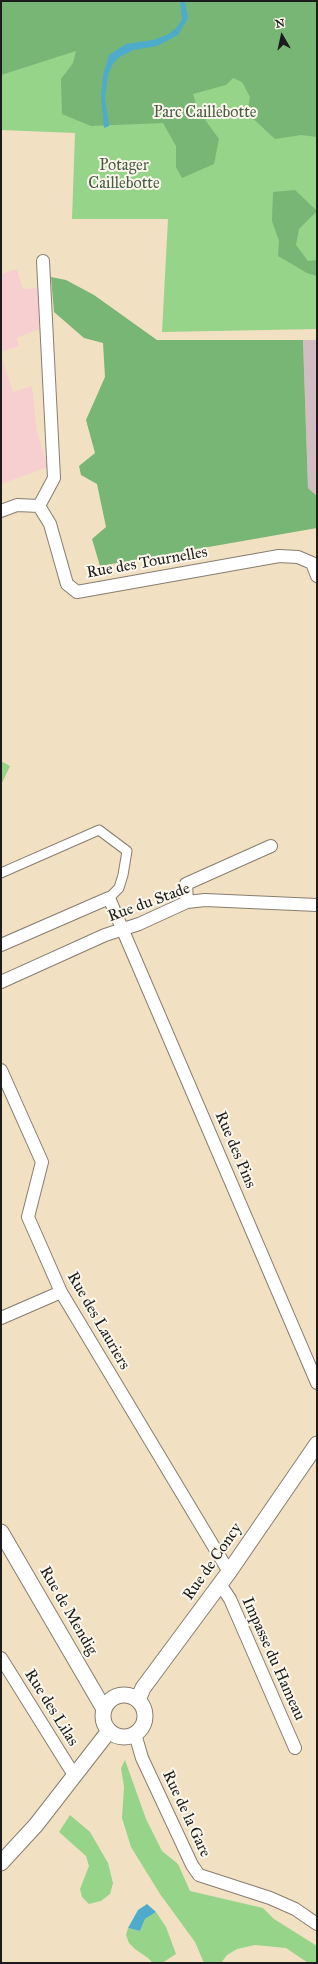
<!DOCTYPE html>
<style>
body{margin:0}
#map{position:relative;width:318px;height:1964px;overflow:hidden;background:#f2e0c3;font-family:"IM FELL Great Primer",serif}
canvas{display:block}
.frame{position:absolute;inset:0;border:2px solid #1c1c1c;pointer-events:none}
.north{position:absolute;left:262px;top:16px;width:40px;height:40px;-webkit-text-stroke:3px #fbf7ec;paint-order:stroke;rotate:351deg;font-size:11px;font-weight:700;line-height:16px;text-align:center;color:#1c1c1c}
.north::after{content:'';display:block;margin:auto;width:14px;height:18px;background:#1c1c1c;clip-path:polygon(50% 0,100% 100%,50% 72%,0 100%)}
</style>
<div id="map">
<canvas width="318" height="1964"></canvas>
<div class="frame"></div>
<div class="north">N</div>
</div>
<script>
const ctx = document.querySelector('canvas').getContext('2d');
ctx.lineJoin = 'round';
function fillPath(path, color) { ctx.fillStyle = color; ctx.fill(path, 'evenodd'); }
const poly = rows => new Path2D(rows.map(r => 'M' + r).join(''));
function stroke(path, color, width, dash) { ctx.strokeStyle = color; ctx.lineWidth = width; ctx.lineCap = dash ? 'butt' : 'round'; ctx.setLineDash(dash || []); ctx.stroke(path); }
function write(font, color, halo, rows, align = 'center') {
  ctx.font = font + ' "IM FELL Great Primer",serif'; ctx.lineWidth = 4; ctx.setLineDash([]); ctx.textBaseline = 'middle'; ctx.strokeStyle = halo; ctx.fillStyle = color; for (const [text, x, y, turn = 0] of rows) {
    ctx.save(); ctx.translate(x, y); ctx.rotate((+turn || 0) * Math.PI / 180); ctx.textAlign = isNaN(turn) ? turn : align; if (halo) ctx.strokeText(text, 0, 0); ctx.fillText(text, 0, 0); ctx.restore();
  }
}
const built = poly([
 [17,269,23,289,38,288,39,329,17,338,19,346,1,352,1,274],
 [1,355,13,392,32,386,37,432,48,467,1,484]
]);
const industrial = poly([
 [303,340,317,340,317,496,308,488]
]);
const green = poly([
 [1,1,317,1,317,329,162,332,168,219,72,219,75,133,1,130],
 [1,761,10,766,1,785],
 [125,1760,146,1819,162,1851,178,1864,190,1891,263,1908,274,1919,317,1946,317,1963,308,1963,286,1948,255,1945,237,1949,227,1955,221,1963,204,1963,195,1942,160,1894,131,1847,122,1818,124,1787,121,1768],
 [70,1815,90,1832,108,1863,113,1883,110,1894,101,1901,89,1904,82,1897,80,1889,89,1866,86,1856,59,1832],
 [156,1912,166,1927,176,1954,162,1963,153,1963,148,1958,135,1949,129,1943,126,1935,128,1928,140,1931,145,1919]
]);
const forest = poly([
 [1,1,317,1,317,137,301,135,275,139,247,113,250,97,242,82,233,78,226,85,193,94,198,110,219,139,214,164,182,178,176,167,176,146,163,123,91,126,62,114,61,79,73,63,76,51,1,75],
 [295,190,317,211,299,229,296,245,308,261,317,260,317,276,307,273,278,256,279,241,272,221,273,192],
 [51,277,66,280,94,295,157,340,303,340,308,488,317,496,317,528,100,566,92,539,106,527,97,484,81,475,79,466,95,453,86,420,105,377,103,343,84,338,54,312]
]);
const water = poly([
 [180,1,185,1,188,18,178,35,157,46,133,50,118,58,113,64,108,74,105,98,109,126,104,128,101,97,103,75,109,55,126,44,153,40,169,34,177,27,182,19],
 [147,1904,156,1912,145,1919,140,1931,128,1928,138,1910]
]);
const pedestrian = poly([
 [1,873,99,830,127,851,123,875,119,888,109,898]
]);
const minor = poly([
 [43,261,54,478,39,506,50,524,67,584,77,592,279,556,298,557,312,563,317,576],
 [1,511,17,505,39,506],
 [187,902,186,884,271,846],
 [1,945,109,898,317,1383],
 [1,982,105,935,139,924,187,902,205,900,317,905],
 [1,1070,42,1162,28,1217,61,1292,229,1572],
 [1,1318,61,1292],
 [220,1584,230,1599,295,1748],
 [1,1658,74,1775],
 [135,1734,142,1758,192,1865,199,1875,270,1898,295,1909,317,1924]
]);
const tertiary = poly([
 [1,1532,104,1709],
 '103 1716a21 21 0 1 1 42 0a21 21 0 1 1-42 0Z',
 [138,1700,143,1688,229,1572,317,1444],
 [1,1863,36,1825,109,1731]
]);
const parkNames = [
 ["Parc Caillebotte",205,113],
 ["Potager",124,166],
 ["Caillebotte",124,184]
];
const streetNames = [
 ["Rue des Tournelles",147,563,-10],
 ["Rue du Stade",149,903,-20],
 ["Rue des Pins",235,1150,67],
 ["Rue des Lauriers",98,1321,60],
 ["Rue de Concy",213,1562,-55],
 ["Rue de Mendig",68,1611,60],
 ["Impasse du Hameau",273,1659,66],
 ["Rue des Lilas",51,1708,58],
 ["Rue de la Gare",186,1814,65]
];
fillPath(built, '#f7cfd0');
fillPath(industrial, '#d2bdc5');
fillPath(green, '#96d489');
fillPath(forest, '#78b675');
fillPath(water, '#4eabcc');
stroke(pedestrian, '#877e70', 11);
stroke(minor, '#877e70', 14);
stroke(tertiary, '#877e70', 17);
stroke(pedestrian, '#fff', 9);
stroke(minor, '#fff', 12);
stroke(tertiary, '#fff', 15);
write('16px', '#475c42', '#fbf7ec', parkNames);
write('16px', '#1c1c1c', '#fbf7ec', streetNames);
</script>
